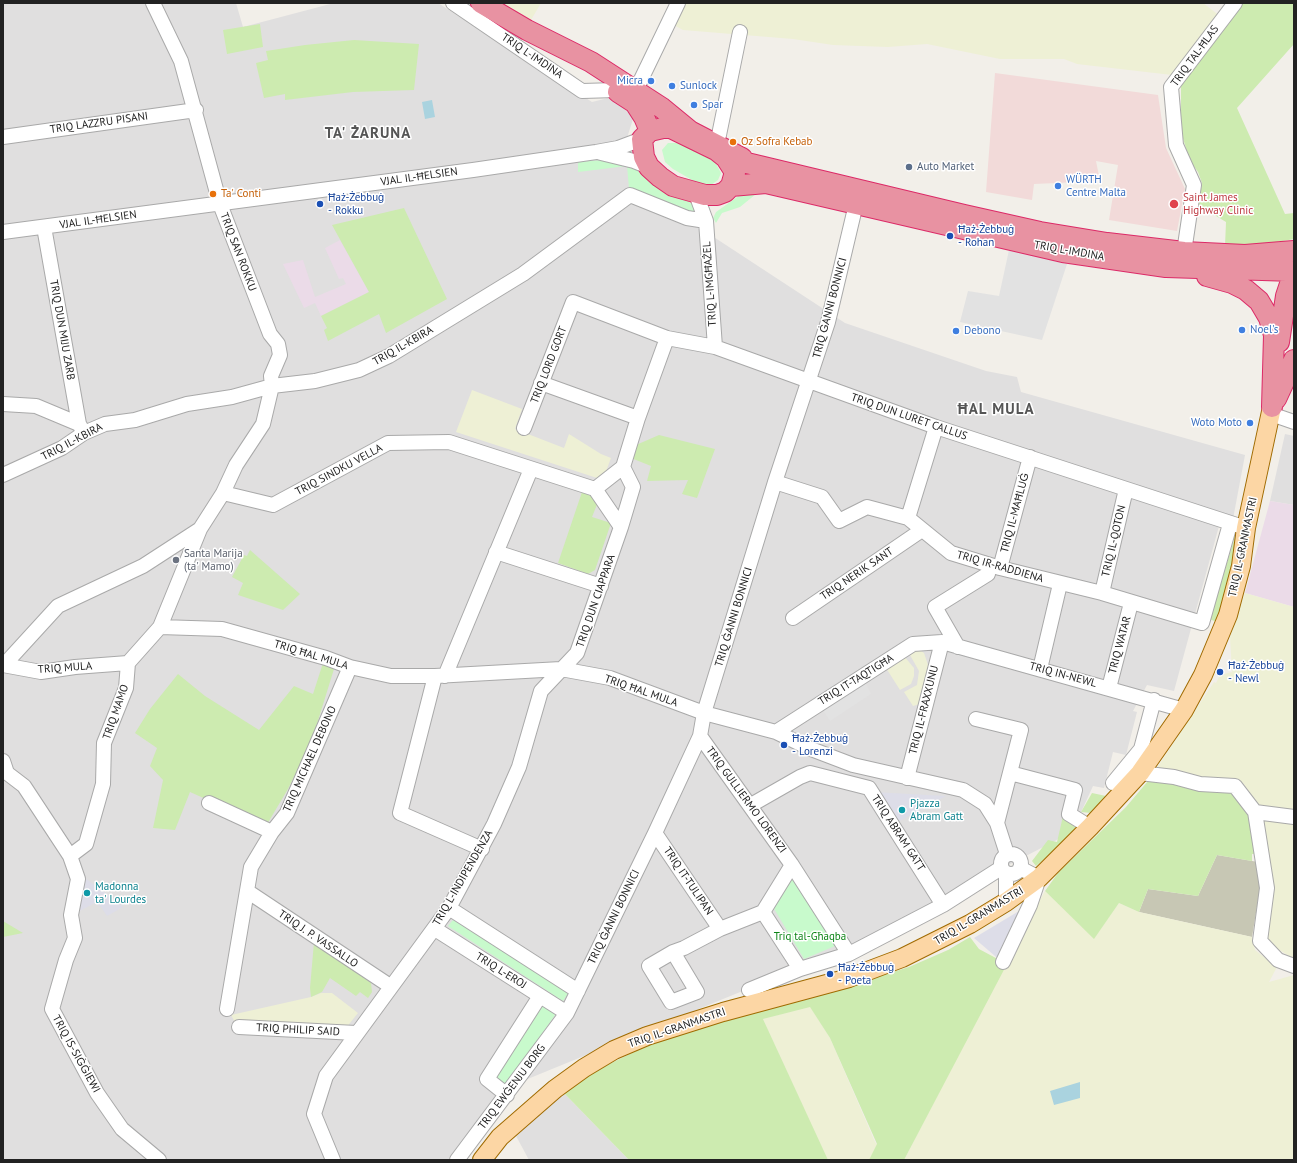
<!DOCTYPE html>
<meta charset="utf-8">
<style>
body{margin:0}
#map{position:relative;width:1297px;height:1163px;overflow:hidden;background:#f2efe9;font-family:"PT Sans",sans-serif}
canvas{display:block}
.frame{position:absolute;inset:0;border:4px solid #222;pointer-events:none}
</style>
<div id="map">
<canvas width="1297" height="1163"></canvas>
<div class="frame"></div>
</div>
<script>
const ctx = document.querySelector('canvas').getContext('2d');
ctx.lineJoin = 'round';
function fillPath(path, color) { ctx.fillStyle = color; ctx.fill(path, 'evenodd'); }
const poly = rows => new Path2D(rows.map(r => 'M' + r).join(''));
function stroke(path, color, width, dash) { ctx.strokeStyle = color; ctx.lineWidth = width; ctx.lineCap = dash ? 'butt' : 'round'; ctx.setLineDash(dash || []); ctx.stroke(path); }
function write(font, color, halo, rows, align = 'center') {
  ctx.font = font + ' "PT Sans",sans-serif'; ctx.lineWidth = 3; ctx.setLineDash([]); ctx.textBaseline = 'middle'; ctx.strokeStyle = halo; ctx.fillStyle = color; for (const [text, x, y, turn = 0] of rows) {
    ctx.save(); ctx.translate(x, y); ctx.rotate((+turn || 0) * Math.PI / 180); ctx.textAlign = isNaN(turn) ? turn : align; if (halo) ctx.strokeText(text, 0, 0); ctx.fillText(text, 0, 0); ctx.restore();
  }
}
const residential = poly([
 [3,3,236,3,243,27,334,3,438,3,592,102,608,98,634,116,626,141,645,207,700,228,845,323,986,371,1017,377,1021,392,1245,455,1233,519,1222,515,1174,691,1147,685,1133,711,1137,712,1126,755,1113,752,1104,788,1093,786,1072,832,855,945,513,1085,451,1160,3,1160],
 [1285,434,1294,436,1294,505,1270,501],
 [563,1092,629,1160,529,1160,515,1134]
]);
const commercial = poly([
 [995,73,1158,95,1166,148,1185,189,1177,231,1109,220,1118,165,1096,161,1100,181,1034,184,1032,200,986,192]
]);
const industrial = poly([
 [340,240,369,292,321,316,315,303,304,308,283,264,303,260,315,297,346,284,343,278,339,279,325,248],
 [1270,501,1294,505,1294,607,1245,593]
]);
const construction = poly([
 [1217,855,1258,862,1260,888,1252,937,1139,912,1148,889,1198,896]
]);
const farmland = poly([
 [501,3,541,3,531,20],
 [683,3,1203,3,1220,16,1172,75,1077,64,1064,59,1000,59,927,44,888,47,833,45,793,39,683,30,672,24],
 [472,390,522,409,515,429,564,448,569,434,601,454,611,458,605,474,597,478,456,432],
 [1245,593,1294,607,1294,959,1268,943,1267,924,1272,892,1259,805,1243,783,1155,771,1214,682,1216,683,1220,675,1232,672,1230,637],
 [920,650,924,653,928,665,929,674,920,704,913,706,904,692,917,685,919,671,910,655,914,651],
 [904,656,914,668,914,676,911,684,900,690,886,668],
 [1045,891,1094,938,1119,903,1139,912,1252,937,1255,950,1277,967,1269,982,1294,975,1294,1160,904,1160,1021,933],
 [321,993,332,993,358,1013,346,1028,236,1024,231,1015,311,997],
 [810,1006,830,1038,875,1142,878,1145,870,1160,827,1160,763,1019]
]);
const grass = poly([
 [1242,3,1294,3,1294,44,1237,108,1285,214,1294,213,1294,239,1249,247,1225,246,1226,222,1198,205,1202,183,1198,172,1190,161,1181,132,1181,80],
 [260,24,263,47,227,54,223,30],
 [354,40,419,44,414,90,353,92,285,100,285,94,264,98,256,63,268,60,266,51,305,45],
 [404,208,447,299,386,333,379,314,328,341,324,330,327,328,321,316,369,292,332,225],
 [659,435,715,449,697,498,682,494,688,480,647,481,651,466,631,458,636,445],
 [582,492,593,495,598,502,592,517,611,523,595,570,588,574,558,563],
 [1239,533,1240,538,1217,622,1209,619,1234,540,1232,536],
 [250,550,300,594,283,610,238,595,243,583,232,577,244,555,247,556],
 [323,663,334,669,312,740,288,789,266,826,190,792,175,830,153,828,163,780,150,766,157,748,135,733,150,709,178,674,205,696,259,730,294,686,313,694],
 [1174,780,1235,792,1251,815,1260,854,1252,854,1252,861,1217,855,1198,896,1148,889,1139,912,1119,903,1094,939,1045,891,1058,873,1126,807,1148,781],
 [1092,793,1106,796,1091,813,1081,812],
 [1063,816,1076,828,1075,833,1036,866,1032,861,1048,840,1057,842],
 [3,921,23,933,3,937],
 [970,937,979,949,1007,964,904,1160,869,1160,877,1144,830,1038,810,1007,763,1019,828,1160,629,1160,563,1092,591,1073,638,1050,697,1027,808,999,909,967,948,950],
 [314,942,371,983,372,992,368,998,360,992,356,996,330,978,322,992,311,997,310,988]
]);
const park = poly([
 [668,143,682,143,714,160,721,173,718,180,711,185,699,184,673,169,665,162,662,150],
 [615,159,626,160,668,191,694,203,697,209,695,212,688,212,629,188,627,166,578,172,578,162],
 [755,192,756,194,740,207,722,213,716,223,713,218,716,212,740,195],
 [792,878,835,946,804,959,773,907],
 [453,920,569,992,563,1001,448,926],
 [542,1003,557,1012,507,1085,492,1076]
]);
const parking = poly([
 [1009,250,1067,264,1042,340,960,322,968,291,999,296],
 [862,676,871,694,830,721,818,703]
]);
const plaza = poly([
 [873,792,946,796,894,824],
 [81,875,116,901,123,907,107,916,101,907,95,903,72,915],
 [1029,905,1002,962,974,938]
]);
const water = poly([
 [432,100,435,117,425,119,422,102],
 [1080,1082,1080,1098,1054,1105,1050,1091]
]);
const minor = poly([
 [453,3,582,91,616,90],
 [636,90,678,3],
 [3,137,196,110],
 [715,143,719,135,740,32],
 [601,153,634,161,649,167],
 [696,194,706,221,715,347],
 [44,227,79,424,84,433],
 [3,232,473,170,596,152,618,148,642,139],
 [1184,252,1194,185,1176,145,1171,87,1235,3],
 [541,383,638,418],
 [3,404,36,406,79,424],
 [1271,414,1294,422],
 [524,428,573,302,667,338,715,347,936,427,1246,528],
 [3,475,62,448,84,433,105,424,135,420,187,404,232,397,272,386,315,381,359,370,389,356,523,274,630,195,687,218,706,221],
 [775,482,822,497,839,521,867,507,908,518,951,553,1000,568,1102,593,1202,623,1230,524],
 [223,493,273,505,388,443,449,442,595,489],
 [908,518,936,427],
 [621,527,633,487,623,467],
 [496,552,601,586],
 [1000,568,1030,457],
 [1102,593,1126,489],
 [793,618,922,530],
 [160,627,222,629,326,658,350,667,391,676,435,676,561,669,610,678,704,713,776,732,811,749,853,765,963,790,985,804,997,823,1007,854],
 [958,647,935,607,988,574],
 [3,665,41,672,75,667,128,663],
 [4,665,58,606,143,566,200,529],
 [1040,669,1060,584],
 [435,676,400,813,482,849],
 [445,676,531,469],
 [1109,688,1131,603],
 [976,719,1021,730,997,823],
 [776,732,913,644,942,642,1184,710],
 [700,736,792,865,849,954],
 [3,761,7,773,24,786,70,856,78,879,71,915,75,938,66,960,52,1009,97,1093,122,1129,159,1160],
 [1010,773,1075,790,1069,814,1090,827],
 [1140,773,1174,777,1200,784,1235,786,1255,812,1267,888,1260,941,1278,960,1294,966],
 [907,778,942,642],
 [1113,783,1141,749,1154,700],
 [209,803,272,832],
 [751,805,800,777,810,773,869,788,943,905],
 [1255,812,1294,817],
 [655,833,720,929],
 '1001 864a10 10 0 1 1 20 0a10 10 0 1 1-20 0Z',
 [70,856,86,844,103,784,104,743,126,688,128,663,160,627,200,529,223,493,236,465,263,424,272,386,271,376,280,355,278,344,270,334,220,204,181,61,153,3],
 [247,891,390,986],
 [1006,902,1006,873],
 [449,908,578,991],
 [763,912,800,969],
 [435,929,567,1013],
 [673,952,697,992,671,1002,649,966,673,952,684,948,720,929,763,912,792,865],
 [1003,962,1030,905,1039,878,1020,868],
 [749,990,800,969,849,954,943,905,1001,868],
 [227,1009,251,867,272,832,287,813,350,667],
 [239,1027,356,1033],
 [507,1095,487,1079,540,996],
 [333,1160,314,1114,326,1076,449,908,494,824,519,767,541,691,577,653,621,527,595,489,623,467,638,418,667,338],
 [457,1160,567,1013,655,833,700,736,704,713,775,482,828,322,856,204]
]);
const major = poly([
 [482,1160,500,1137,555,1089,584,1068,614,1050,647,1036,723,1012,849,978,902,958,970,924,1006,902,1039,878,1090,827,1140,773,1184,710,1203,675,1228,615,1241,566,1246,528,1272,407]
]);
const highway = poly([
 [481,3,527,30,591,62,662,108,690,131,742,158],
 [618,92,635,103,644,117,650,131],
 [663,128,671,128,716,150,726,158,735,172,731,186,725,192,717,195,705,195,673,186,660,177,649,167,644,157,642,139,650,131,663,128],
 [726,158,964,215,1040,232,1107,243,1184,252,1245,255,1294,251],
 [731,186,766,183,1063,252,1166,267,1294,271],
 [1207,276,1232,283,1246,290,1259,301,1269,318,1274,335,1272,407],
 [1279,342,1286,296,1294,272],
 [1276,399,1294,360]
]);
const markers = [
 [651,81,4,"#3f7fe0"],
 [672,86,4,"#3f7fe0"],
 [694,105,4,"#3f7fe0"],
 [733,142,4,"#e8710a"],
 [909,167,4,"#5c6f8a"],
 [1058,186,4,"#3f7fe0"],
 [213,194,4,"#e8710a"],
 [320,204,4,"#1a4fb4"],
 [1174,204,5,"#e0444e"],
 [950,236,4,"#1a4fb4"],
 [1242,330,4,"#3f7fe0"],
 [956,331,4,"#3f7fe0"],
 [1250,423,4,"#3f7fe0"],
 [176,560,4,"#6b7280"],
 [1220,672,4,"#1a4fb4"],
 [784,745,4,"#1a4fb4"],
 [902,810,4,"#0f9aa8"],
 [87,893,4,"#0f9aa8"],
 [830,974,4,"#1a4fb4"]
];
const streetNames = [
 ["TRIQ L-IMDINA",532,56,34],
 ["TRIQ TAL-ĦLAS",1195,56,-54],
 ["TRIQ LAZZRU PISANI",99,123,-8],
 ["VJAL IL-ĦELSIEN",419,177,-8],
 ["VJAL IL-ĦELSIEN",98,220,-8],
 ["TRIQ L-IMDINA",1069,251,10],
 ["TRIQ SAN ROKKU",238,252,69],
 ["TRIQ L-IMGĦAŻEL",710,284,-94],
 ["TRIQ ĠANNI BONNICI",830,308,-75],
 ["TRIQ DUN MIJU ZARB",62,330,80],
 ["TRIQ IL-KBIRA",403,346,-30],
 ["TRIQ LORD GORT",549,365,-69],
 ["TRIQ DUN LURET CALLUS",909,417,19],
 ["TRIQ IL-KBIRA",72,442,-28],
 ["TRIQ SINDKU VELLA",339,470,-28],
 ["TRIQ IL-MAĦLUĠ",1015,513,-75],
 ["TRIQ IL-QOTON",1114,541,-77],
 ["TRIQ IL-GRANMASTRI",1243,547,-78],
 ["TRIQ IR-RADDIENA",1000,567,16],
 ["TRIQ NERIK SANT",857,574,-34],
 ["TRIQ DUN CIAPPARA",596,601,-71],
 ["TRIQ ĠANNI BONNICI",734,617,-73],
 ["TRIQ WATAR",1120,645,-75],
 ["TRIQ ĦAL MULA",311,655,17],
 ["TRIQ MULA",65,668,-4],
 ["TRIQ IN-NEWL",1063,675,15],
 ["TRIQ IT-TAQTIGĦA",856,680,-32],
 ["TRIQ ĦAL MULA",641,691,19],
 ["TRIQ IL-FRAXXUNU",924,710,-76],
 ["TRIQ MAMO",116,712,-71],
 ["TRIQ MICHAEL DEBONO",310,759,-66],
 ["TRIQ GULLIERMO LORENZI",746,800,54],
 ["TRIQ ABRAM GATT",898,833,57],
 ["TRIQ L-INDIPENDENZA",463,878,-60],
 ["TRIQ IT-TULIPAN",688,881,56],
 ["TRIQ IL-GRANMASTRI",979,916,-31],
 ["TRIQ ĠANNI BONNICI",614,917,-64],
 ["TRIQ J. P. VASSALLO",318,939,34],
 ["TRIQ L-EROJ",501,971,32],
 ["TRIQ IL-GRANMASTRI",677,1028,-19],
 ["TRIQ PHILIP SAID",298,1030,3],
 ["TRIQ IS-SIĠĠIEWI",76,1054,61],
 ["TRIQ EWĠENJU BORG",512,1087,-53]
];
const shopNames = [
 ["Micra",643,81,"right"],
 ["Sunlock",680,86],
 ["Spar",702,105],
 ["WÜRTH",1066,180],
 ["Centre Malta",1066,193],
 ["Noel's",1250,330],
 ["Debono",964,331],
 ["Woto Moto",1242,423,"right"]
];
const foodNames = [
 ["Oz Sofra Kebab",741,142],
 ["Ta' Conti",221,194]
];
const serviceNames = [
 ["Auto Market",917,167]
];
const transitNames = [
 ["Ħaż-Żebbuġ",328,198],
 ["- Rokku",328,211],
 ["Ħaż-Żebbuġ",958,230],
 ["- Rohan",958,243],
 ["Ħaż-Żebbuġ",1228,666],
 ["- Newl",1228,679],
 ["Ħaż-Żebbuġ",792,739],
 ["- Lorenzi",792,752],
 ["Ħaż-Żebbuġ",838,968],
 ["- Poeta",838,981]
];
const healthNames = [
 ["Saint James",1183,198],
 ["Highway Clinic",1183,211]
];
const worshipNames = [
 ["Santa Marija",184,554],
 ["(ta' Mamo)",184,567]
];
const cultureNames = [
 ["Pjazza",910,804],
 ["Abram Gatt",910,817],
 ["Madonna",95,887],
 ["ta' Lourdes",95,900]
];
const parkNames = [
 ["Triq tal-Għaqba",810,937]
];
const districtNames = [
 ["TA' ŻARUNA",368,134],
 ["ĦAL MULA",996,410]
];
fillPath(residential, '#e0dfdf');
fillPath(commercial, '#f2dad9');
fillPath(industrial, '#ebdbe8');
fillPath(construction, '#c7c7b4');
fillPath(farmland, '#eef0d5');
fillPath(grass, '#cdebb0');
fillPath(park, '#c8facc');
fillPath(parking, '#e2e2e2');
fillPath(plaza, '#dddde8');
fillPath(water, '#aad3df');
stroke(minor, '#a9a9a9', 16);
stroke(major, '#a06b00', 20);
stroke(highway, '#dc2a67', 22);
stroke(minor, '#fff', 14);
stroke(major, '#fcd6a4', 18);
stroke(highway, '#e892a2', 20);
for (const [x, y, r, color] of markers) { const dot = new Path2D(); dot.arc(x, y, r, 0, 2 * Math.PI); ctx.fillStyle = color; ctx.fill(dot); stroke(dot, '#fff', 1.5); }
write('11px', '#222', '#fff', streetNames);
write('11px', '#366cbe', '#fff', shopNames, 'left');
write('11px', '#c56008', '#fff', foodNames, 'left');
write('11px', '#4e5e75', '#fff', serviceNames, 'left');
write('11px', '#164399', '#fff', transitNames, 'left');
write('11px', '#be3a42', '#fff', healthNames, 'left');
write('11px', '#5b616d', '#fff', worshipNames, 'left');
write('11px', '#0d838f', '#fff', cultureNames, 'left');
write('11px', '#0c8416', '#fff', parkNames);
ctx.letterSpacing = '1px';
write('bold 15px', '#555', '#fff', districtNames);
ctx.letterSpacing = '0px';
</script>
